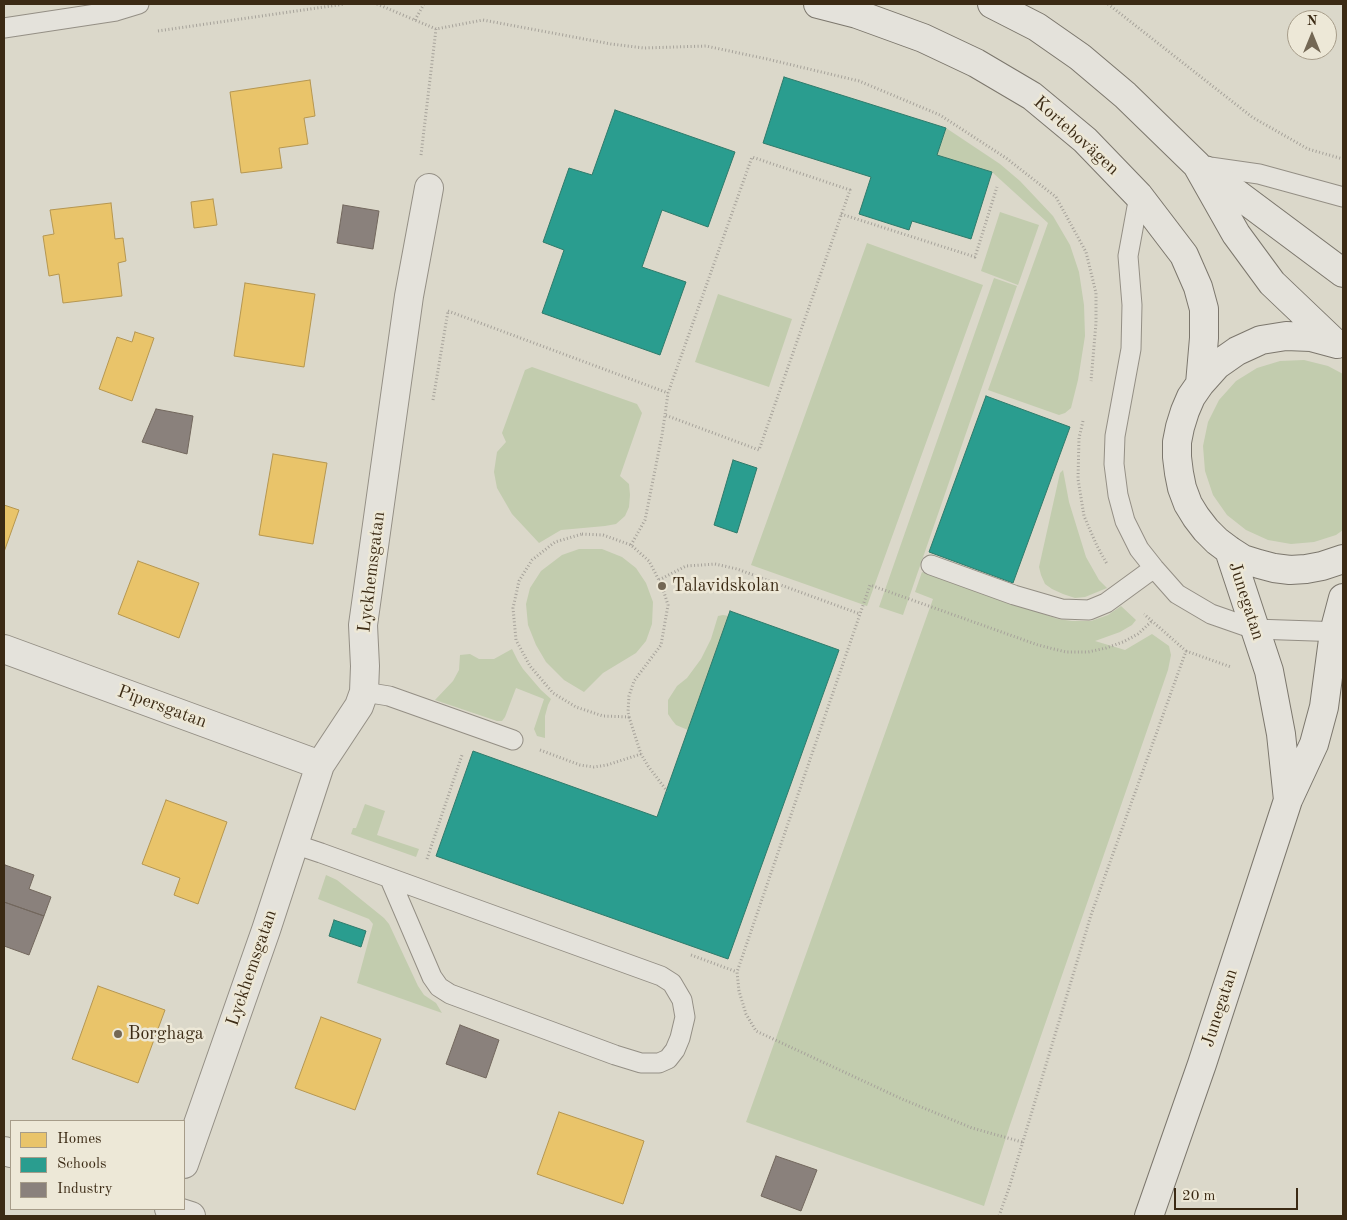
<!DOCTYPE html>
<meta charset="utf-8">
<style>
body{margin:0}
#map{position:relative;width:1347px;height:1220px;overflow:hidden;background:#dbd8ca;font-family:"Old Standard TT",serif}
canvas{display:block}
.frame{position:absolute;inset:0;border:5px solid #3b2a14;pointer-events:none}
.legend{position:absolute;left:10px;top:1120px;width:175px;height:90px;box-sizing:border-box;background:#ede8d7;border:1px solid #a69c89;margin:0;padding:6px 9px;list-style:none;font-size:15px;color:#3b2a14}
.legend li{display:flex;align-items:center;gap:10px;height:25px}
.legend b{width:25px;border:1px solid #a69c89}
.north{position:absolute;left:1287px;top:10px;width:50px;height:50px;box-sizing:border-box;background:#ede8d7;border:1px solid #a69c89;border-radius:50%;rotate:0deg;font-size:14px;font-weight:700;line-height:20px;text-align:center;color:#3b2a14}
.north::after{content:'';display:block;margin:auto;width:18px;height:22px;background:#736754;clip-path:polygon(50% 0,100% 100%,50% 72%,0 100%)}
.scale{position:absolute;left:1174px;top:1188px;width:124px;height:22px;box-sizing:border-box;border:2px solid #3b2a14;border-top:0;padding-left:6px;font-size:15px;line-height:18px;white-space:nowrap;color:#3b2a14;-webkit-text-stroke:4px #ede8d7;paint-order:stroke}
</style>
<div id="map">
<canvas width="1347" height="1220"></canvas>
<div class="frame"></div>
<ul class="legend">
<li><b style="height:14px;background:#e9c46a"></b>Homes</li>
<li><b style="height:14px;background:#2a9d8f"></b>Schools</li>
<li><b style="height:14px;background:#8a817c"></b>Industry</li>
</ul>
<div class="north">N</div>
<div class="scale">20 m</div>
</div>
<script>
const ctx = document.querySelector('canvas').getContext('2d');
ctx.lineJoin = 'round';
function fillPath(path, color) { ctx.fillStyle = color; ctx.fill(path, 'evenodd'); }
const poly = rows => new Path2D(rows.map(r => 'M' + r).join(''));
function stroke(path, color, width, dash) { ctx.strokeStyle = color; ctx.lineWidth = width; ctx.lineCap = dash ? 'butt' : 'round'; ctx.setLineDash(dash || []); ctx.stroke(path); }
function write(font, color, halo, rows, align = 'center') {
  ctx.font = font + ' "Old Standard TT",serif'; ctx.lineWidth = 5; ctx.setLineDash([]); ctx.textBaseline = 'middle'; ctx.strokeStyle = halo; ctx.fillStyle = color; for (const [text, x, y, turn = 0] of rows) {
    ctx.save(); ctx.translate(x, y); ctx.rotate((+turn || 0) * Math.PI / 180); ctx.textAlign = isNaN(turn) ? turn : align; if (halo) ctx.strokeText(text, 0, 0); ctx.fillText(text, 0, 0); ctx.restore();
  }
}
const green = poly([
 [946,128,1000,164,1020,181,1053,216,1070,245,1079,272,1084,305,1085,336,1078,380,1071,408,1065,413,1059,415,988,390,1048,223,992,172,937,155],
 [1000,212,1039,225,1018,285,981,271],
 [867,243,983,285,867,606,751,565],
 [994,278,1017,286,903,615,879,607],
 [718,294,792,319,769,387,695,362],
 [1304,360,1328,366,1343,374,1343,530,1336,535,1314,542,1291,544,1268,540,1246,530,1227,515,1213,495,1205,471,1203,446,1208,422,1219,400,1236,381,1257,368,1280,361],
 [532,367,637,404,642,413,620,476,629,484,630,495,629,507,625,516,616,524,605,526,561,530,539,543,512,514,497,488,494,472,497,452,506,442,502,433,525,370],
 [1063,470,1069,502,1086,557,1099,580,1107,588,1085,597,1075,598,1063,594,1052,589,1045,584,1041,575,1039,567,1060,473],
 [579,549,602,549,622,557,636,568,646,583,653,602,652,624,646,641,636,653,603,673,584,692,564,680,546,662,536,645,528,625,526,604,530,588,541,571,562,555],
 [922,572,1058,619,1072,621,1091,621,1108,615,1121,606,1136,620,1132,625,1120,632,1095,641,1125,650,1152,634,1169,646,1171,655,1168,670,1010,1125,984,1206,746,1122,933,599,915,592],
 [723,615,729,616,688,730,676,725,672,720,668,714,668,700,677,686,687,678,701,659,711,639,718,616],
 [512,649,518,661,523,669,541,690,551,699,548,705,545,716,545,738,537,736,534,729,544,699,516,688,505,717,502,721,497,721,435,700,453,681,459,670,460,655,470,654,479,659,494,659],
 [365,804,385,811,377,835,419,849,416,857,351,834,353,828,356,828],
 [326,875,337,880,384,918,389,924,418,986,424,995,436,1003,442,1013,357,983,373,924,369,919,318,899]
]);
const homes = poly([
 [310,80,315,116,304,118,308,144,279,148,282,168,241,173,230,92,310,80],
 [213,199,217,225,194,228,191,202,213,199],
 [111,203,115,239,123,238,126,261,118,263,122,296,63,303,59,274,49,276,43,236,54,234,50,210,111,203],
 [245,283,315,294,304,367,234,356,245,283],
 [135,332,154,338,132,401,99,389,117,337,132,342,135,332],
 [273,454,327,463,313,544,259,535,273,454],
 [4,505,19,510,4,552,4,505],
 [138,561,199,583,179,638,118,614,138,561],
 [166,800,227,822,198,904,174,895,180,878,142,864,166,800],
 [98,986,165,1010,138,1083,72,1059,98,986],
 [321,1017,381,1039,355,1110,295,1088,321,1017],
 [559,1112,644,1141,623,1204,537,1174,559,1112]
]);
const schools = poly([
 [784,77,946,128,937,155,992,172,971,239,912,221,909,230,859,214,871,177,763,143,784,77],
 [615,110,735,152,708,227,662,210,642,267,686,282,660,355,542,313,564,250,543,242,569,168,592,175,615,110],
 [986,396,1070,427,1013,583,929,552,986,396],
 [733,460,757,468,737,533,714,525,733,460],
 [730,611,839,650,728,959,436,856,473,751,657,817,730,611],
 [334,920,366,931,361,947,329,936,334,920]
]);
const industry = poly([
 [343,205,379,211,373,249,337,243,343,205],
 [156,409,193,416,187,454,142,442,156,409],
 [5,865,34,875,29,889,51,897,44,916,4,902,4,869,5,865],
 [4,902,44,916,29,955,4,946,4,902],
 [460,1025,499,1040,486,1078,446,1064,460,1025],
 [776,1156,817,1170,801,1211,761,1196,776,1156]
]);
const path = poly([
 [377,4,436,29,483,20,611,44,644,48,706,46,767,59,859,81,940,115,1006,158,1056,197,1086,252,1096,293,1096,323,1091,381],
 [1108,4,1252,117,1308,149,1343,159],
 [415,20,424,4],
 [158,31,345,4],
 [421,155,436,29],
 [841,214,975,257,997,187],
 [448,311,668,393],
 [433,400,448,311],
 [1083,421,1079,438,1078,479,1084,516,1097,546,1107,564],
 [582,534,603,535,631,545,649,561,662,586,668,605,661,645,634,681,629,696,628,712,629,717,603,716,576,707,553,693,530,666,516,640,513,608,519,581,532,560,555,542,582,534],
 [631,545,645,520,662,435,665,415,668,393,752,157,850,190,759,450,665,415],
 [659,580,686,566,715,564,737,569,860,614],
 [1186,651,1231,667],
 [629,717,641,754,648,766,667,791],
 [540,750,580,765,594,767,607,765,641,754],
 [427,859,462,755],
 [691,955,737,972],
 [1022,1142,972,1128,902,1099,756,1031,746,1014,739,991,737,972,870,585,1038,645,1066,652,1088,652,1106,648,1123,642,1138,634,1152,621],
 [999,1216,1009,1188,1091,915,1186,651,1144,614]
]);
const lane = poly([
 [4,28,116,11,139,4],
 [1203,166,1259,174,1343,197],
 [1139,196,1128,256,1132,305,1131,349,1115,436,1114,464,1118,495,1125,521,1139,549,1154,568,1177,594,1211,614,1254,629,1343,632],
 [931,565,1014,595,1062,609,1089,610,1106,603,1154,568],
 [364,692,389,696,513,740],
 [294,844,321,853,661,976,672,983,682,1000,685,1017,680,1038,675,1050,668,1059,659,1063,641,1063,615,1055,450,994,439,987,432,977,390,879]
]);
const street = poly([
 [4,649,320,765],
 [4,1151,11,1153],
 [184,1164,266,930,320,765,359,706,364,692,365,666,363,625,409,296,429,188],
 [169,1209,191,1216]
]);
const secondary = poly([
 [818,4,857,14,923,38,976,63,1032,96,1085,140,1139,196,1184,255,1198,287,1204,309,1204,338,1200,384],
 [992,4,1037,27,1080,57,1125,95,1197,165,1236,234,1272,283,1335,343],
 [1205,170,1343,273],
 [1337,344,1311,337,1286,336,1261,340,1237,351,1217,365,1200,384,1191,397,1185,411,1180,427,1177,442,1177,457,1179,473,1182,488,1188,504,1196,517,1206,530,1217,541,1229,550,1243,559,1259,564,1274,568,1290,570,1306,569,1322,566,1343,559],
 [1229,550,1269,671,1281,734,1288,800],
 [1149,1216,1202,1064,1288,800,1314,744,1324,707,1334,632,1343,598]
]);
const markers = [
 [662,586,5,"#736754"],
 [118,1034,5,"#736754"]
];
const streetNames = [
 ["Kortebovägen",1076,136,42],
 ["Lyckhemsgatan",372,572,-83],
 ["Junegatan",1246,601,72],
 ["Pipersgatan",162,707,20],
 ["Lyckhemsgatan",252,968,-71],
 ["Junegatan",1220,1008,-72]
];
const poiNames = [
 ["Talavidskolan",672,586],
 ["Borghaga",128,1034]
];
fillPath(green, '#c2ccae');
fillPath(homes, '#e9c46a');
stroke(homes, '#b59650', 1);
fillPath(schools, '#2a9d8f');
stroke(schools, '#2f7a6a', 1);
fillPath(industry, '#8a817c');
stroke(industry, '#72675d', 1);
stroke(lane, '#948f85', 21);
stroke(street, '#948f85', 30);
stroke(secondary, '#7c776d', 30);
stroke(path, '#a6a29a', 3, [1, 2.5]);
stroke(lane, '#e4e2db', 19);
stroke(street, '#e4e2db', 28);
stroke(secondary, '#e4e2db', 28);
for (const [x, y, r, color] of markers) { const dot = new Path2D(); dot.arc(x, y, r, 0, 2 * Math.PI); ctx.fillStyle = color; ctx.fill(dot); stroke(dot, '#ede8d7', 2); }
write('18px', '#3b2a14', '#ede8d7', streetNames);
write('18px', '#3b2a14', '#ede8d7', poiNames, 'left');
</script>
